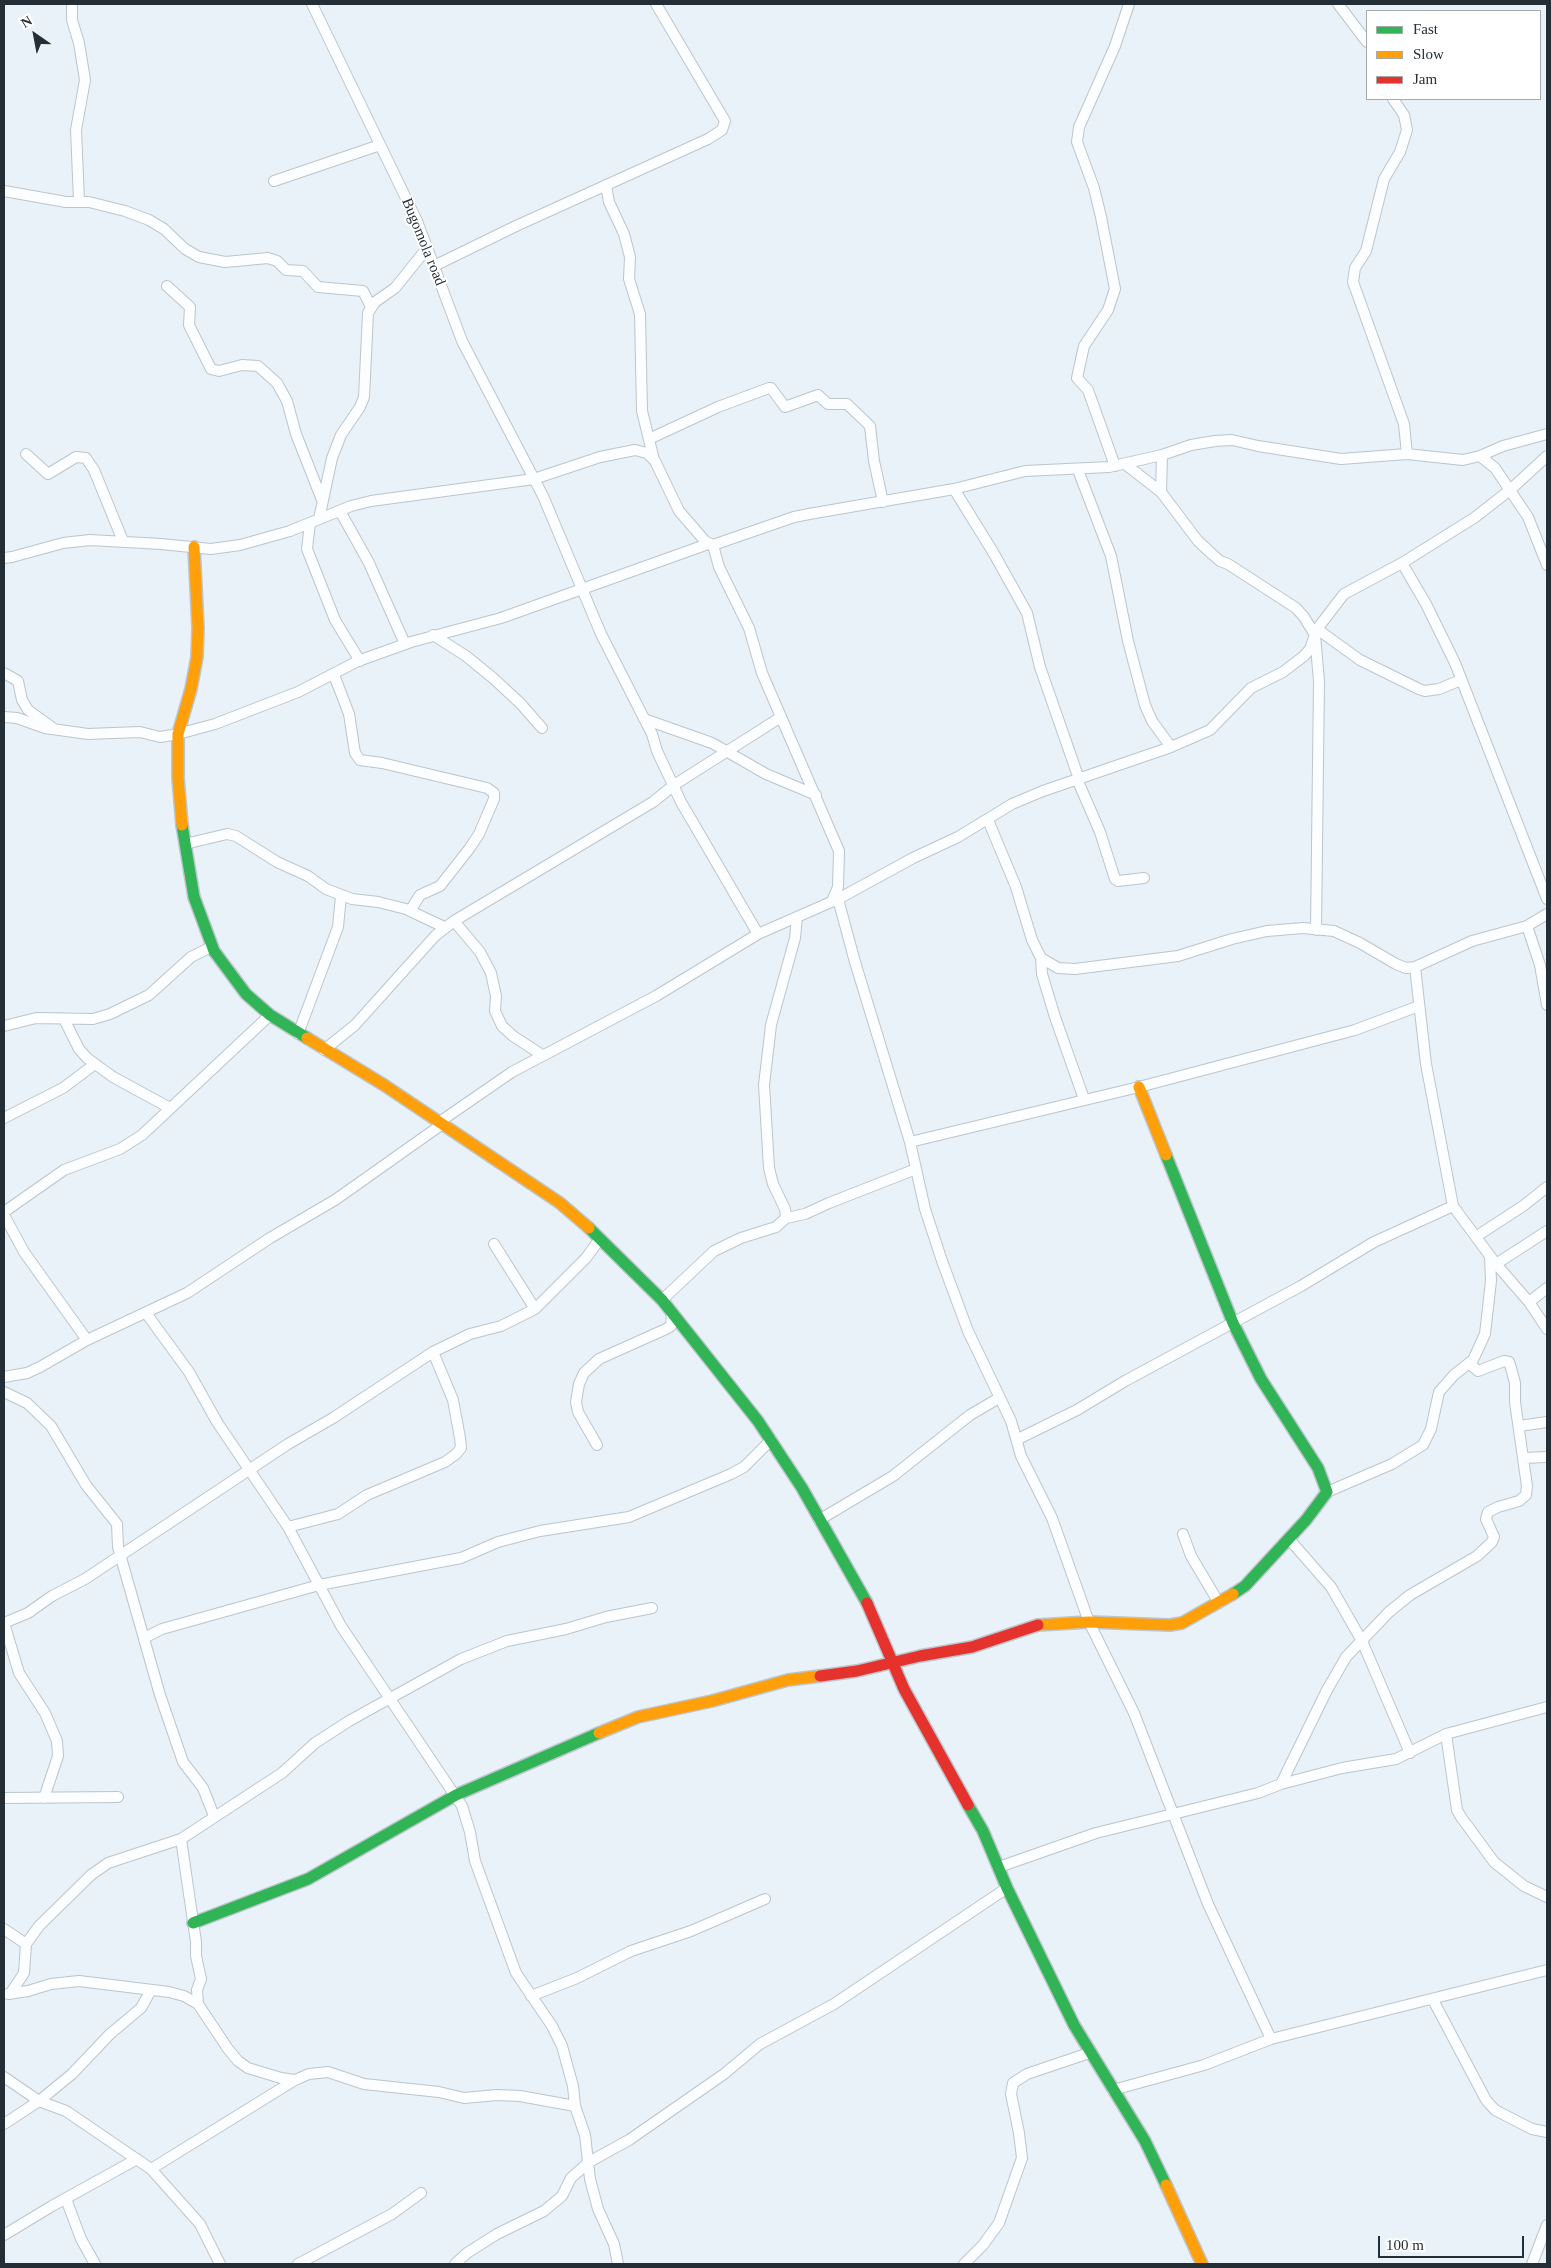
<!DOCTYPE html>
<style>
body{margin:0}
#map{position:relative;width:1551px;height:2268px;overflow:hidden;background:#e9f2f9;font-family:Georgia,serif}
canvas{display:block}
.frame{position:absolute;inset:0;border:5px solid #242e36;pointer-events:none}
.legend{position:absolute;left:1366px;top:10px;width:175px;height:90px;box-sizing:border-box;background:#fff;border:1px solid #a7abaf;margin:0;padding:6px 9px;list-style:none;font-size:15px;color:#242e36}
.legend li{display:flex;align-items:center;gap:10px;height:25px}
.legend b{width:25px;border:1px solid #a7abaf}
.north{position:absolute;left:10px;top:10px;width:50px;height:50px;-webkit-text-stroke:4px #fff;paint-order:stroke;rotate:327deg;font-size:14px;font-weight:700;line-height:20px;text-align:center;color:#242e36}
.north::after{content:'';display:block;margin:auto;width:18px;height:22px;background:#242e36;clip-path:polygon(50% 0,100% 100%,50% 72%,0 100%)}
.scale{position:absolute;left:1378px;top:2236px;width:146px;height:22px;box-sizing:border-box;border:2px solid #242e36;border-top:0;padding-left:6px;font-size:15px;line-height:18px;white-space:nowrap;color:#242e36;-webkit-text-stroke:4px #fff;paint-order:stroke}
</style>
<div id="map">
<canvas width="1551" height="2268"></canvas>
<div class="frame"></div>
<ul class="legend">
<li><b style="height:6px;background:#30b455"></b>Fast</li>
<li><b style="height:6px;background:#ff9f0a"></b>Slow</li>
<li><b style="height:6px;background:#e5322d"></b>Jam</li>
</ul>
<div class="north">N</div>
<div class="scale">100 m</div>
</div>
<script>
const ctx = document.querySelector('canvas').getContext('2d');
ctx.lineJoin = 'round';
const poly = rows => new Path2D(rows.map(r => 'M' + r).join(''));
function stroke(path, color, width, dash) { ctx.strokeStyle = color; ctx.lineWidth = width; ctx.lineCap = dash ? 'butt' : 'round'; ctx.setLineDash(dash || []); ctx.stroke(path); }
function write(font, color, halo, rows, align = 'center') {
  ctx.font = font + ' Georgia,serif'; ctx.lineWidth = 4; ctx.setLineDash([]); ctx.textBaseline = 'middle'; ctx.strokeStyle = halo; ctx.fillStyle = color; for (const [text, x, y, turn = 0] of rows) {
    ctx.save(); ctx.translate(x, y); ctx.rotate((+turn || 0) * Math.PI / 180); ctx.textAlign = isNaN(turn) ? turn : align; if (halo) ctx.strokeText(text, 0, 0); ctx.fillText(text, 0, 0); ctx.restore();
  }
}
const street = poly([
 [72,4,72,20,79,43,85,80,76,130,79,200],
 [312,4,417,221,462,341,543,496,601,634,652,734,657,751,681,802,758,934],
 [1338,4,1367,42],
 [1393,99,1404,115,1407,130,1400,152,1384,179,1366,251,1355,268,1353,282,1404,424,1407,454],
 [274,181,380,145],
 [606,185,609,202,624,234,630,257,629,279,640,314,642,411,654,460],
 [4,191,66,202,89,202,125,211,149,220,164,229,185,249,199,257,225,262,268,258,277,261,286,270,303,271,318,287,363,291,371,307],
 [434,266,516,226,708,139,722,130,725,121,656,4],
 [167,286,190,307,189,325,211,369,219,371,242,365,258,366,277,383,287,401,296,434,322,500],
 [649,439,718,407,769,388,771,388,785,407,818,395,828,404,847,404,870,426,874,461,883,502],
 [26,454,48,474,76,457,86,458,94,470,123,541],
 [1480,456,1495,468,1528,517,1547,565],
 [1125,464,1161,492,1198,541,1212,554,1220,561,1228,564,1296,608,1304,617,1315,635,1319,681,1316,930],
 [1115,466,1088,390,1077,378,1084,346,1108,310,1115,289,1101,217,1094,188,1077,142,1079,127,1115,46,1129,4],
 [1078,470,1111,556,1128,641,1145,705,1152,721,1171,747],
 [954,489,993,552,1027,613,1040,667,1079,779],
 [1161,492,1162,455],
 [340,511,369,563,405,644],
 [319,519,332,458,341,435,360,407,364,397,368,313,375,302,395,288,428,247],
 [310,523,307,549,335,620,360,661],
 [713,545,719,567,749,628,762,673,839,851,838,887,832,901],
 [4,558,12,557,63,543,90,540,161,544,211,549,240,545,290,531,351,506,371,501,534,479,600,457,635,450,647,453,655,461,679,511,705,541,713,545,794,517,809,514,954,489,1025,471,1109,467,1162,455,1191,445,1215,441,1232,440,1258,446,1341,459,1407,454,1463,460,1480,456,1503,446,1547,434],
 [1402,563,1426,604,1455,663,1547,899],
 [1317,629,1360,660,1419,689,1425,691,1439,689,1461,680],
 [433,635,466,656,493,678,520,703,542,728],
 [4,673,18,681,22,700,28,710,53,728],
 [334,675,349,714,355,753,360,760,382,763,487,788,494,793,494,799,479,834,469,849,440,886,420,895,410,911],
 [4,717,17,718,45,728,88,734,140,732,160,737,178,734,215,724,298,692,358,661,411,642,501,618,708,544],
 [644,719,712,743,766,774,816,795],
 [1077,779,1100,832,1115,879,1118,881,1144,878],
 [988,820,1016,887,1032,940,1041,958,1058,968,1075,969,1178,956,1232,939,1267,931,1303,928,1334,931,1360,943,1396,964,1406,968,1415,967,1472,941,1527,926,1547,914],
 [185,844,227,834,236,836,277,862,308,876,326,889,352,899,378,902,406,909,444,927],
 [838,899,855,962,910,1142,925,1209,942,1261,968,1331,1011,1421,1021,1456,1052,1518,1089,1622,1134,1713,1208,1904,1271,2039],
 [454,921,480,952,491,973,496,996,495,1011,502,1026,513,1036,542,1055],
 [1527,926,1540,965,1547,1005],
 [1041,958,1042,974,1055,1017,1084,1099],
 [1415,967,1426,1064,1453,1206,1496,1264,1529,1302,1547,1329],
 [64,1019,79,1049,87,1058,113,1077,170,1108],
 [4,1026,36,1018,93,1019,110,1014,149,995,191,957,211,947],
 [298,1034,338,927,341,896],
 [324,1050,355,1025,435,936,454,921,653,802,674,785,781,717],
 [4,1118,63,1088,95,1064],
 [438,1123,512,1072,656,996,758,934,838,899,913,858,958,837,1012,804,1043,791,1171,747,1210,730,1251,688,1283,672,1304,656,1310,649,1317,629,1344,594,1402,563,1474,518,1510,490,1547,456],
 [910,1142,1139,1087,1355,1030,1419,1006],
 [4,1212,64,1170,120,1149,142,1135,270,1015],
 [4,1215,24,1252,87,1340],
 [786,1218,805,1214,829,1203,916,1169],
 [1477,1236,1523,1206,1547,1187],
 [494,1244,535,1309],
 [1496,1264,1547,1231],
 [662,1300,714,1251,741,1238,776,1227,786,1218,785,1209,773,1184,769,1168,764,1085,771,1025,795,938,797,917],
 [1529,1302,1547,1288],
 [146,1313,189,1372,217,1422,288,1527,341,1626,462,1806,470,1832,475,1861,516,1973,552,2026,562,2046,573,2086,575,2106,585,2135,590,2179,598,2209,614,2244,618,2264],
 [4,1377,27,1373,40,1367,87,1340,187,1293,270,1238,335,1200,441,1125],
 [4,1392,27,1403,51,1426,86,1485,117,1524,118,1547,160,1695,183,1762,203,1788,214,1816],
 [1519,1426,1547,1422],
 [1018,1439,1077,1410,1125,1381,1301,1286,1374,1242,1453,1206],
 [597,1445,578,1412,576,1402,579,1384,584,1373,599,1359,666,1329,671,1326,672,1312],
 [1523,1458,1547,1457],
 [1327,1492,1392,1464,1423,1445,1431,1429,1439,1392,1454,1375,1473,1360,1485,1334,1491,1281,1490,1257],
 [819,1520,893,1476,970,1415,999,1398],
 [288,1527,338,1514,367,1495,445,1462,456,1454,461,1448,460,1438,453,1400,433,1352],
 [1183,1534,1191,1556,1219,1603],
 [1289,1539,1331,1587,1362,1641,1410,1753],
 [4,1623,28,1613,52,1596,85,1579,288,1444,333,1418,433,1352,470,1334,501,1326,535,1309,586,1258,599,1240],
 [4,1623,19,1673,45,1713,57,1741,58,1756,44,1798],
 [144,1638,162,1629,319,1585,461,1558,498,1542,540,1531,629,1517,731,1474,744,1467,771,1440],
 [1446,1734,1457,1810,1461,1817,1494,1862,1524,1886,1547,1897],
 [1281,1784,1327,1690,1346,1657,1389,1612,1410,1595,1477,1556,1492,1542,1494,1537,1486,1519,1488,1512,1498,1507,1519,1501,1526,1495,1527,1486,1515,1402,1515,1383,1511,1368,1509,1362,1504,1361,1478,1371,1470,1364],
 [4,1798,118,1797],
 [181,1839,196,1942,196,1956,201,1979,197,1990,198,2004],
 [999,1867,1096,1833,1258,1793,1281,1784,1342,1768,1396,1759,1446,1734,1547,1707],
 [4,1929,26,1944],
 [8,1994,28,1991,51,1984,79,1981,169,1992,184,1996,198,2004,228,2049,238,2061,248,2068,281,2078,295,2080,309,2074,328,2072,364,2084,439,2092,464,2098,497,2095,520,2096,575,2106],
 [10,1994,24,1973,26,1944,39,1926,91,1875,108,1863,181,1839,282,1773,315,1743,349,1721,461,1659,507,1641,566,1629,606,1617,652,1608],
 [531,1996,577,1978,631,1951,691,1931,765,1899],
 [1433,2000,1486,2100,1495,2110,1532,2129,1547,2132],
 [4,2077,39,2101,66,2111,151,2169,200,2224,220,2264],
 [1113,2090,1204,2065,1271,2039,1547,1970],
 [4,2124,39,2101,72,2074,110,2034,141,2008,151,1990],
 [151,2169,295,2080],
 [66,2199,81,2239,95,2264],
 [4,2235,52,2206,137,2159],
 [298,2264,392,2214,421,2193],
 [455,2264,467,2253,497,2234,544,2211,562,2196,571,2178,589,2162,629,2140,724,2074,760,2044,834,2004,1007,1888],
 [964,2264,983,2245,999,2223,1022,2158,1019,2133,1011,2094,1013,2083,1027,2074,1089,2053],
 [1532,2264,1547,2225]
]);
const fast = poly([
 [182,825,194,897,214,951,246,994,270,1015,307,1038],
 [1166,1155,1233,1323,1261,1379,1318,1468,1327,1492,1306,1520,1245,1586,1233,1594],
 [589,1228,662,1300,758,1421,802,1488,867,1603],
 [968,1805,983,1831,1007,1888,1074,2025,1145,2141,1166,2185],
 [193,1923,308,1879,456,1795,599,1733]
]);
const slow = poly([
 [182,825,178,778,178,734,191,689,197,657,198,628,194,547],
 [307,1038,384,1085,560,1203,589,1228],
 [1139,1087,1166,1155],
 [1038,1625,1089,1622,1170,1625,1182,1623,1233,1594],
 [599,1733,638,1717,712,1701,788,1680,820,1676],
 [1166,2185,1202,2264]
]);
const jam = poly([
 [867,1603,904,1689,968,1805],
 [820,1676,857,1671,920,1656,972,1647,1038,1625]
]);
const streetNames = [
 ["Bugomola road",423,242,68]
];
stroke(street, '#bcc5cc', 12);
stroke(fast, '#bcc5cc', 14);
stroke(slow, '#bcc5cc', 14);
stroke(jam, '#bcc5cc', 14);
stroke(street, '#fcfdfe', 10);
stroke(fast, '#30b455', 11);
stroke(slow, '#ff9f0a', 11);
stroke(jam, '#e5322d', 11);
write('15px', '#242e36', '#fff', streetNames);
</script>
